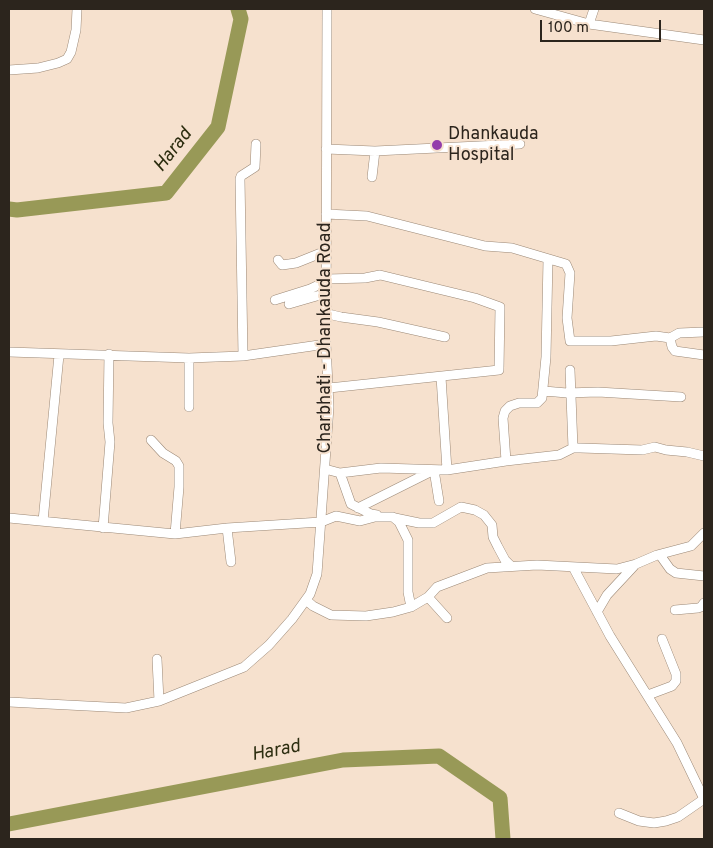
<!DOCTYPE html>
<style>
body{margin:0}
#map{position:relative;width:713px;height:848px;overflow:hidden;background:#f6e1ce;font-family:Overpass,sans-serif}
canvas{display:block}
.frame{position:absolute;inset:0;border:10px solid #2c251d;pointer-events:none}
.scale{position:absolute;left:540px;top:20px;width:121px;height:22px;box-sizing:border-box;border:2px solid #2c251d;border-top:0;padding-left:6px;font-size:15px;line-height:18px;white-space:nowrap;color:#2c251d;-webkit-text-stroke:4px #f6e1ce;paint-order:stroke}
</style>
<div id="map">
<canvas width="713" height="848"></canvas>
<div class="frame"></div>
<div class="scale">100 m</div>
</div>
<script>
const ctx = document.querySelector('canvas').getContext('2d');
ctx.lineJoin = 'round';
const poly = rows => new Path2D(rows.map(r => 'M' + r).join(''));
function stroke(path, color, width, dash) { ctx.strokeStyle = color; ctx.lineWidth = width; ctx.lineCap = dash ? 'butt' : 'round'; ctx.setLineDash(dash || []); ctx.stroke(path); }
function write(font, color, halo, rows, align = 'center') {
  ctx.font = font + ' Overpass,sans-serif'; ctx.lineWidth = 4; ctx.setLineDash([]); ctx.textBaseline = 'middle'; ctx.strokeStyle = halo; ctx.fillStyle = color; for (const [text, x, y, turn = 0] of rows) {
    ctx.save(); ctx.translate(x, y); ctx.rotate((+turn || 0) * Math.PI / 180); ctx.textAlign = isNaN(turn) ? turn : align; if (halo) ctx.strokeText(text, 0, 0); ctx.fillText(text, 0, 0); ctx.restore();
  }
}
const river = poly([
 [9,209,17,210,166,193,218,127,241,19,238,9],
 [9,824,343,760,439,756,500,798,503,839]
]);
const minor = poly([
 [535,9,589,24,704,40],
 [589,24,594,9],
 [9,70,38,68,58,63,67,59,71,52,76,30,77,9],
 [326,149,375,151,520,144],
 [372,177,375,151],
 [326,214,367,216,485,246,512,248,566,264,570,273,567,318,570,341,611,341,656,336,670,338,679,333,704,332],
 [278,260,282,265,296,263,326,251],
 [327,279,365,278,380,275,475,298,500,307,499,370,329,388],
 [275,300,310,289,327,281],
 [289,304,327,293],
 [327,309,328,314,341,317,378,322,445,337],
 [670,338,672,347,675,351,704,355],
 [9,352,189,358,243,356,326,344],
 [243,356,240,179,241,176,255,167,256,144],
 [189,358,189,407],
 [570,370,573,448],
 [441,377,447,470],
 [544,391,567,393,598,392,681,397],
 [151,440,163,453,176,461,179,466,179,487,175,534],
 [506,461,503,418,505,411,510,406,519,403,537,403,542,398,546,357,548,259],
 [325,469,340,473,381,468,447,470,506,461,559,455,573,448,580,448,642,450,655,447,666,450,687,452,704,456],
 [340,473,351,504,371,514,377,515],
 [358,508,434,470,439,501],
 [9,518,175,534,227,528,321,522,336,516,360,521,375,517,393,517,399,522,408,540,408,592,411,607],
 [395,518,419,523,433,523,461,507,475,510,484,515,492,525,493,537,498,547,505,560,511,566],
 [43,521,59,355],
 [103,528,110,442,108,423,109,354],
 [227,528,231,562],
 [660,555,670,569,676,573,704,576],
 [573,567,610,636,677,743,704,799],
 [428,597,447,618],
 [306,600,313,606,331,615,366,616,393,612,411,607,428,597,437,587,487,568,537,565,617,569,636,564,657,555,691,546,704,533],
 [675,610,698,608,701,607,704,603],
 [597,612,607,595,634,566],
 [157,659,159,701],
 [648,695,672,686,676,681,676,674,662,639],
 [9,702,126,708,159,701,244,667,269,645,292,619,310,594,317,574,329,407,326,344,327,9],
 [619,813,639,821,654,823,666,821,678,817,704,799]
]);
const markers = [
 [437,145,6,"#933dab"]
];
const poiNames = [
 ["Dhankauda",448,135],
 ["Hospital",448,156]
];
const streetNames = [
 ["Charbhati - Dhankauda Road",326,338,-90]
];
const waterNames = [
 ["Harad",174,151,-52],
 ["Harad",276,752,-11]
];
stroke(river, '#989957', 15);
stroke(minor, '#9b8876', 10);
stroke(minor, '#fff', 9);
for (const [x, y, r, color] of markers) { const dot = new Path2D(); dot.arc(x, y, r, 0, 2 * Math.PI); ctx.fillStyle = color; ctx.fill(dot); stroke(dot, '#f6e1ce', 2); }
write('18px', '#2c251d', '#f6e1ce', poiNames, 'left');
write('18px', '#2c251d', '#f6e1ce', streetNames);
write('italic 19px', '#2d2e10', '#f6e1ce', waterNames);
</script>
